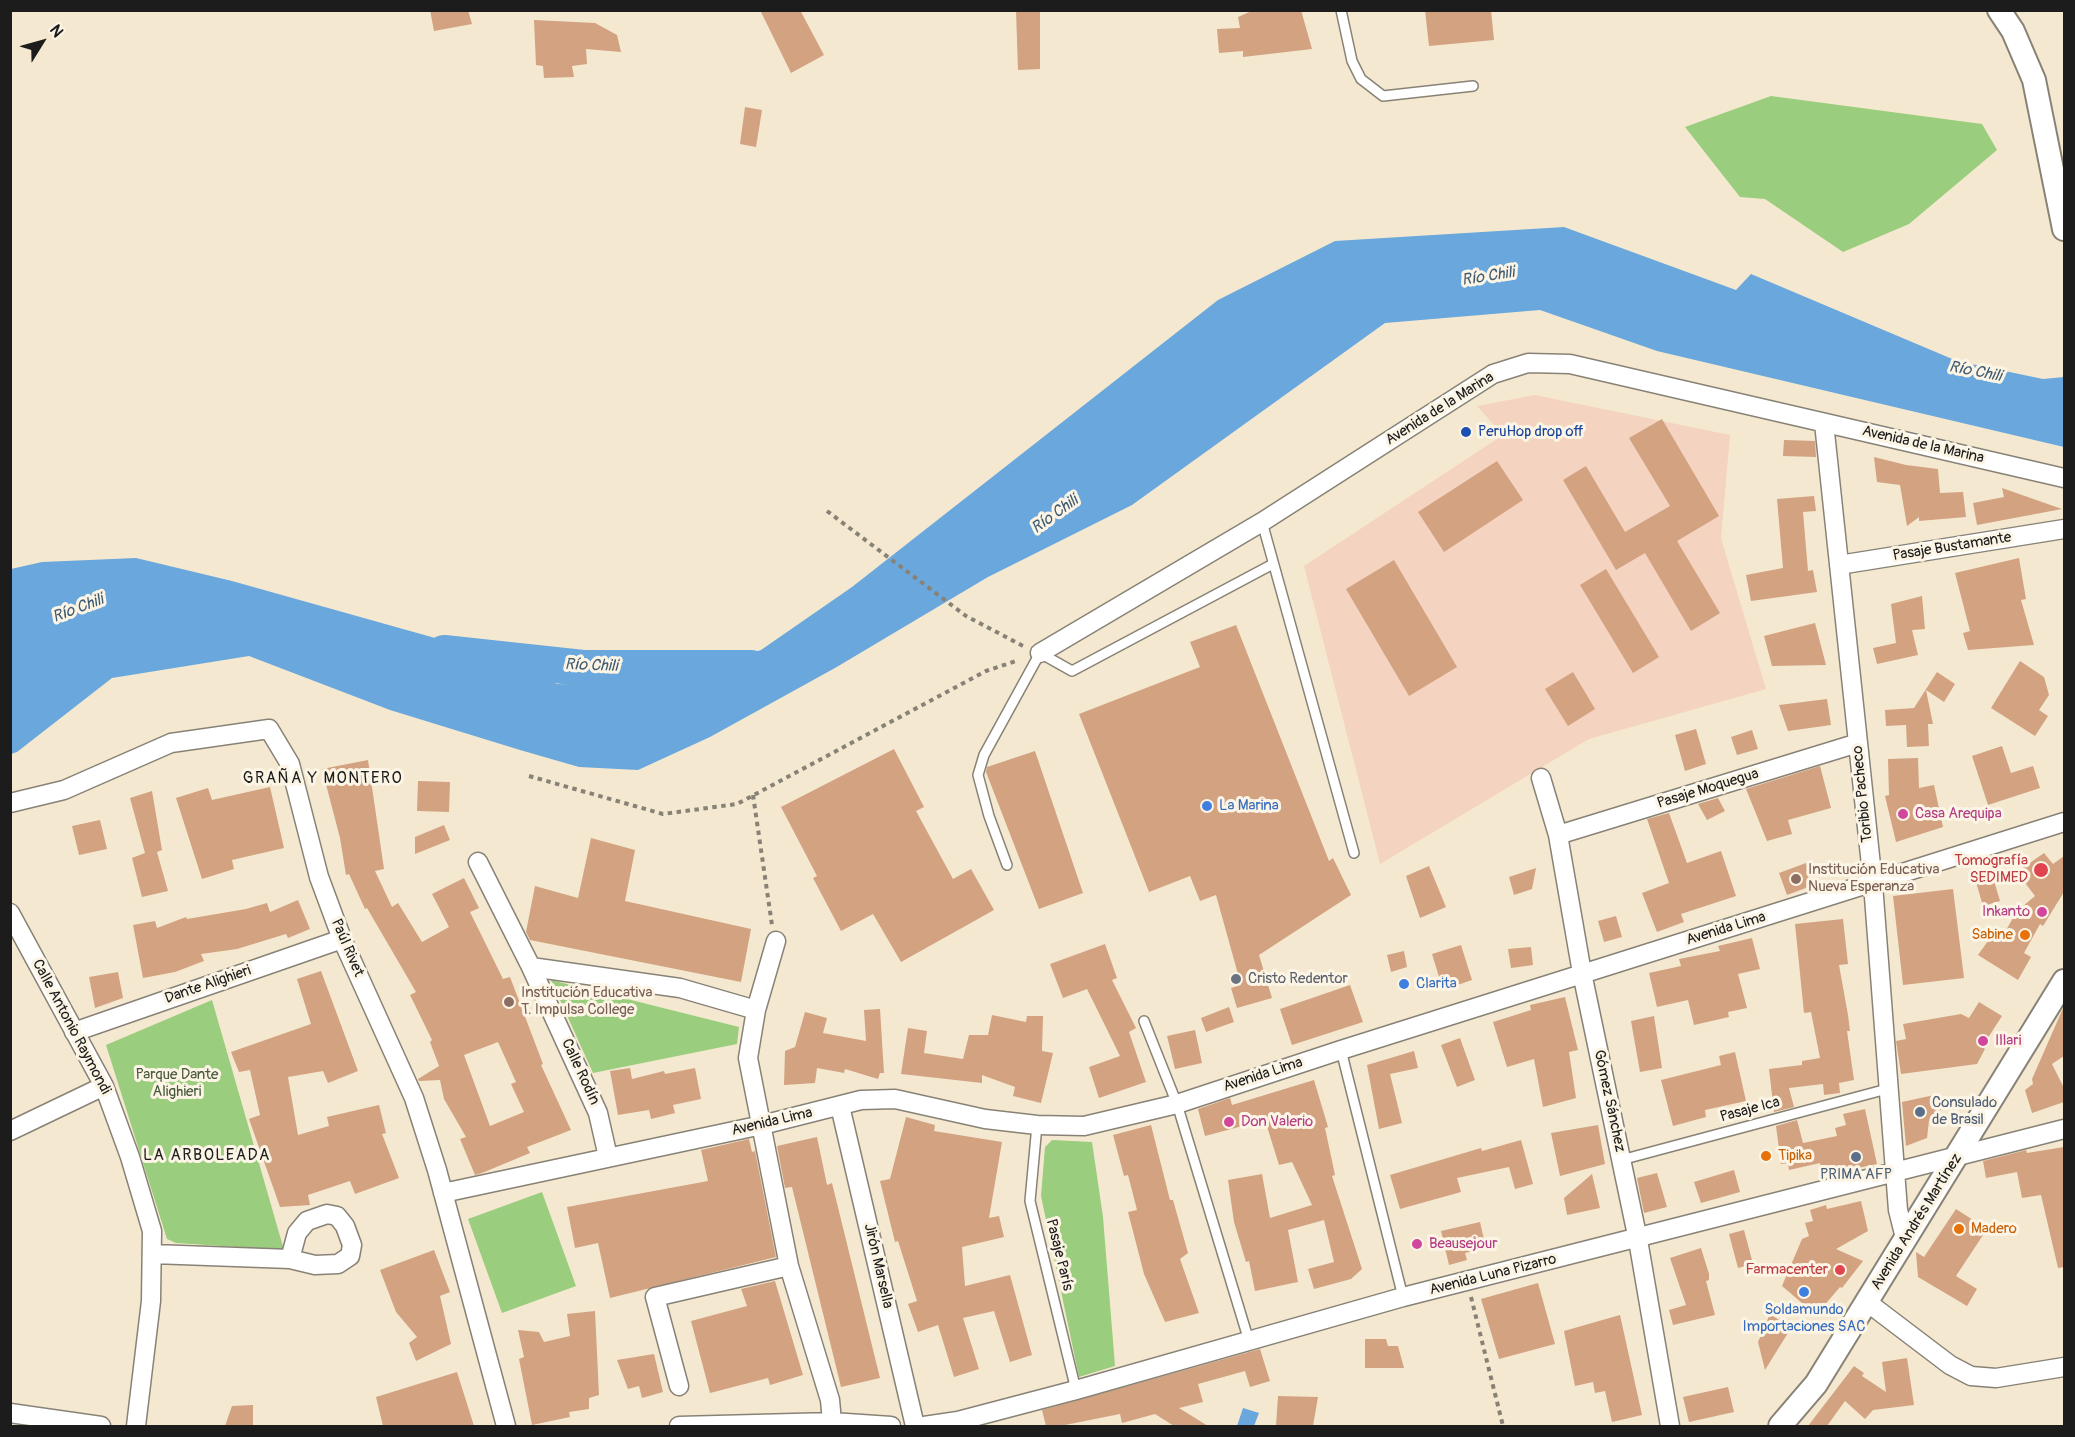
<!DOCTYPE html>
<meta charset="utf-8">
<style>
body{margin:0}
#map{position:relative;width:2075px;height:1437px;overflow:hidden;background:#f4e9d0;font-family:Pangolin,sans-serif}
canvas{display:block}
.frame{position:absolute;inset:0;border:12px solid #1c1c1c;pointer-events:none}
.north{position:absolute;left:12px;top:12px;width:60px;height:60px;-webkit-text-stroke:4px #fcf5e5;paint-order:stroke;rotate:53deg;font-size:16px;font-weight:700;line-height:24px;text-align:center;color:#1c1c1c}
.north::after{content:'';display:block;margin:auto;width:21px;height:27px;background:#1c1c1c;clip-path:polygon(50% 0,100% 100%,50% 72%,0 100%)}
</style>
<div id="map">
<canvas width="2075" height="1437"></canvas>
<div class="frame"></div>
<div class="north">N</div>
</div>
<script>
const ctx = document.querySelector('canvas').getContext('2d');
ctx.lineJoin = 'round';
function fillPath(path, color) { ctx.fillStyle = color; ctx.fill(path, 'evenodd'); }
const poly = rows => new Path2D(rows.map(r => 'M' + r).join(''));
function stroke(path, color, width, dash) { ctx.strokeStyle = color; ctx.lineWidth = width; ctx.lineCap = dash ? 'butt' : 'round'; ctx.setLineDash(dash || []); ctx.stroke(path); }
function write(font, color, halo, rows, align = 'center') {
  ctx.font = font + ' Pangolin,sans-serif'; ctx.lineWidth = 6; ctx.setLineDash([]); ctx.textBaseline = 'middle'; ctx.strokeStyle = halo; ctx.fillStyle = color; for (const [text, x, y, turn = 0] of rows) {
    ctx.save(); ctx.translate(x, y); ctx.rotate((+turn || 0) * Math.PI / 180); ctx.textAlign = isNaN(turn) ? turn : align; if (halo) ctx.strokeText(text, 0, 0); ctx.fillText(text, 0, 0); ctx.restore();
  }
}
const built = poly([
 [1535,395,1730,435,1721,538,1766,689,1589,739,1380,864,1304,566,1503,435,1477,406]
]);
const green = poly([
 [1771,96,1982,124,1997,150,1909,224,1843,252,1765,199,1740,197,1685,127],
 [551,980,739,1027,737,1044,593,1073],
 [212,1000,284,1250,176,1243,167,1239,106,1045],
 [1052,1140,1092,1142,1103,1217,1115,1366,1079,1377,1041,1196,1045,1147],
 [542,1192,576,1286,502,1313,468,1219]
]);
const water = poly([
 [1564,227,1736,290,1751,274,1957,361,2043,379,2064,377,2064,447,1657,351,1540,310,1385,323,1132,505,988,577,835,668,710,737,638,770,579,767,520,750,390,710,249,656,112,678,17,752,11,754,11,569,42,562,136,558,232,581,460,645,557,684,643,686,761,650,852,587,1218,300,1335,241],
 [1243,1408,1259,1413,1254,1426,1237,1426]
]);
const river = poly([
 [444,653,583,668,751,668]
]);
const building = poly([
 [430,10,468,10,472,24,434,31],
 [760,10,800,10,824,55,791,73],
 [1016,10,1040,10,1040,69,1018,70],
 [1254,10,1301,10,1312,49,1243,57,1243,51,1219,53,1217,29,1240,28,1238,17],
 [1425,10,1491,10,1494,40,1429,46],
 [534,20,595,23,617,35,621,52,586,49,587,64,572,66,574,77,544,78,543,66,536,65],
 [745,107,762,110,756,147,740,144],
 [1662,419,1719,516,1677,541,1720,613,1691,631,1645,553,1616,570,1563,480,1586,466,1625,532,1670,506,1629,438],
 [1784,440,1815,441,1816,457,1783,456],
 [1874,457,1906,465,1938,469,1940,493,1963,492,1966,517,1919,521,1919,517,1907,526,1900,485,1877,482],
 [1497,461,1523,500,1444,552,1418,512],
 [2002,488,2062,509,1977,525,1973,503,2004,497],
 [1814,496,1816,511,1803,512,1808,571,1813,570,1817,592,1751,601,1746,575,1783,568,1777,499],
 [2019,558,2026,599,2021,600,2034,645,1968,650,1963,633,1970,631,1955,573],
 [1394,560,1457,667,1409,696,1346,589],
 [1606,569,1659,657,1633,673,1580,585],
 [1922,596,1925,629,1912,630,1918,655,1877,664,1873,648,1896,643,1891,604],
 [1815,623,1826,665,1772,666,1764,636],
 [1236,625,1329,861,1333,858,1351,895,1259,955,1272,998,1237,1008,1231,988,1241,985,1216,895,1200,901,1190,876,1149,892,1079,714,1200,667,1190,642],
 [2020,661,2044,677,2049,695,2039,710,2048,716,2035,736,1991,708],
 [1573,672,1595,709,1568,726,1545,689],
 [1937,672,1955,684,1944,702,1926,690,1933,724,1928,724,1929,746,1907,747,1906,725,1886,726,1885,710,1914,708],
 [1827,699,1831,725,1788,731,1779,705],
 [1696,729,1706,764,1685,771,1675,735],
 [1752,730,1758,749,1737,755,1731,737],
 [2002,746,2011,773,2033,766,2040,788,1988,805,1972,756],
 [894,749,924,807,916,811,953,879,971,869,994,910,901,962,873,914,841,931,813,878,817,876,781,807],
 [1035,751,1083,893,1039,909,986,772,987,767],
 [1918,758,1919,788,1934,785,1943,827,1896,842,1885,796,1889,795,1888,759],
 [368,760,384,869,375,871,392,907,398,903,422,942,449,927,432,894,464,878,479,908,470,912,503,979,510,977,543,1064,541,1065,571,1130,527,1147,530,1153,482,1173,475,1175,460,1139,466,1137,444,1099,440,1080,419,1081,418,1079,439,1066,430,1042,432,1040,410,995,416,992,367,908,365,909,349,874,346,875,340,838,322,769],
 [498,1042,516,1082,511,1084,524,1112,490,1126,464,1055],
 [1820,766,1831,808,1788,820,1792,834,1767,841,1746,789],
 [418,781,450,782,449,812,417,811],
 [270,787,284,848,232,860,234,869,202,879,176,798,208,788,212,800],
 [152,791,162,850,157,852,168,891,142,897,132,858,145,853,130,798],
 [1718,798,1725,811,1707,820,1698,804],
 [1669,813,1687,863,1721,851,1736,896,1681,914,1684,922,1657,932,1642,893,1669,883,1647,819],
 [100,820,107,849,79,855,72,826],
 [444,825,450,840,415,854,415,837],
 [591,838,635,850,625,901,751,929,741,982,530,940,526,932,535,886,578,898],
 [2044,853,2053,864,2064,856,2064,892,2043,926,2040,924,2024,953,2031,957,2018,980,1978,955,1993,934,2001,939,2017,911,2035,896,2017,872],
 [1806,863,1814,885,1787,895,1779,873],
 [1429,866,1446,907,1420,918,1406,876],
 [1990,867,2000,901,1983,906,1973,872],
 [1536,868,1532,889,1514,895,1509,877],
 [1953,889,1964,978,1903,985,1893,896],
 [298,900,310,929,288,938,286,934,237,949,201,954,204,961,175,972,143,978,133,925,155,921,157,928,186,917,187,919,246,909,267,903,270,912],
 [1616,916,1622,937,1604,942,1598,921],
 [1843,919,1848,964,1839,965,1848,1015,1850,1031,1847,1031,1854,1080,1839,1083,1840,1093,1824,1095,1823,1084,1789,1088,1794,1107,1774,1112,1769,1069,1802,1065,1802,1061,1820,1058,1811,1012,1804,1013,1795,924],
 [1752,938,1760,969,1738,974,1747,1008,1728,1012,1729,1017,1694,1025,1688,1000,1657,1007,1649,973,1681,966,1679,959,1720,951,1718,946],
 [1105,944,1117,978,1112,980,1136,1028,1129,1032,1146,1082,1099,1098,1089,1067,1120,1056,1087,989,1063,998,1050,964],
 [1461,945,1472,980,1443,990,1432,954],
 [1531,947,1533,965,1511,968,1508,949],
 [1404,951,1407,967,1391,972,1387,955],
 [321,971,358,1071,328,1083,323,1071,288,1077,298,1135,329,1126,327,1117,379,1105,386,1133,382,1134,399,1178,355,1194,350,1181,308,1195,310,1205,280,1207,249,1119,260,1115,250,1070,239,1072,231,1052,311,1024,297,979],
 [118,972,123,998,95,1008,89,977],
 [1350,985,1363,1022,1292,1045,1280,1009],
 [1565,997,1578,1050,1569,1052,1576,1098,1543,1107,1534,1059,1507,1067,1493,1022,1531,1010,1530,1005],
 [1979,1002,2002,1016,1982,1047,1985,1049,1977,1064,1901,1074,1896,1041,1906,1039,1903,1024,1961,1014,1969,1018],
 [2064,1006,2064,1056,2052,1064,2064,1088,2064,1102,2032,1113,2025,1090,2033,1084,2032,1079],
 [1229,1007,1234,1022,1206,1032,1201,1018],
 [880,1009,884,1073,880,1073,878,1079,845,1069,844,1073,817,1068,815,1083,784,1085,785,1051,795,1047,805,1012,827,1018,823,1033,866,1041,864,1010],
 [992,1015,1026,1022,1027,1016,1043,1016,1042,1051,1053,1053,1041,1103,1013,1096,1015,1087,982,1075,982,1083,901,1074,908,1028,927,1031,924,1053,963,1059,969,1035,988,1035],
 [1654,1016,1662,1068,1640,1072,1631,1021],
 [1195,1030,1202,1063,1175,1069,1167,1036],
 [1460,1038,1475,1080,1457,1087,1441,1045],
 [1414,1051,1418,1068,1390,1074,1402,1123,1379,1129,1367,1065],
 [1735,1052,1746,1101,1705,1110,1706,1117,1673,1126,1661,1080,1721,1065,1719,1056],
 [630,1068,632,1079,664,1071,665,1074,695,1068,701,1099,673,1105,675,1113,651,1119,649,1110,618,1115,610,1071],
 [1314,1080,1328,1127,1325,1128,1335,1175,1332,1176,1362,1269,1351,1279,1314,1289,1308,1269,1334,1262,1324,1220,1288,1230,1298,1282,1255,1291,1249,1261,1246,1262,1234,1222,1228,1180,1262,1174,1270,1218,1312,1205,1292,1162,1279,1165,1265,1120,1205,1136,1198,1109,1230,1098,1232,1105],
 [1939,1094,1941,1110,1936,1111,1937,1120,1929,1121,1927,1138,1906,1146,1902,1102],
 [1865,1109,1877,1164,1829,1174,1822,1174,1820,1163,1789,1170,1788,1163,1781,1164,1776,1126,1797,1120,1803,1143,1837,1136,1835,1128,1846,1125,1843,1114],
 [906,1117,935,1125,934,1131,1002,1142,989,1218,999,1216,1004,1237,962,1247,965,1286,1010,1275,1032,1355,1010,1362,994,1311,963,1318,979,1369,954,1377,938,1325,918,1332,908,1304,917,1301,898,1241,895,1242,880,1181,890,1179],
 [1151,1125,1170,1200,1173,1200,1188,1253,1180,1259,1199,1313,1165,1322,1144,1274,1128,1212,1137,1210,1128,1175,1124,1176,1113,1135],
 [1598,1125,1605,1164,1560,1176,1551,1133],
 [817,1137,827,1185,832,1183,880,1378,841,1387,792,1187,785,1188,777,1146],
 [749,1139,752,1152,755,1151,776,1257,610,1298,598,1243,575,1248,567,1207,708,1181,701,1150],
 [1521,1140,1533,1184,1515,1189,1509,1167,1457,1178,1461,1192,1400,1209,1390,1175,1481,1148,1482,1151],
 [2064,1147,2064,1267,2058,1268,2041,1195,2022,1198,2017,1172,1986,1178,1983,1161,2026,1150,2027,1153],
 [1734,1170,1740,1192,1701,1203,1694,1182],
 [1657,1173,1667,1207,1644,1213,1637,1178],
 [1592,1174,1600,1208,1567,1215,1564,1198],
 [1861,1201,1868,1231,1836,1249,1863,1261,1842,1288,1840,1287,1816,1315,1782,1286,1802,1239,1809,1236,1805,1223,1813,1221,1810,1210,1826,1205,1827,1209],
 [1956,1209,1987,1229,1956,1276,1977,1289,1967,1306,1918,1277,1916,1252,1924,1257],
 [1480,1222,1486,1248,1465,1253,1467,1260,1449,1265,1441,1231],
 [1744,1230,1753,1264,1738,1268,1729,1234],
 [1701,1248,1709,1274,1709,1280,1706,1281,1715,1315,1673,1325,1669,1310,1686,1305,1670,1258],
 [434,1250,450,1292,440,1296,451,1344,416,1361,409,1343,417,1337,396,1312,380,1270],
 [775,1281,803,1375,770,1385,768,1378,710,1393,691,1321,747,1306,741,1289],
 [1538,1283,1555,1344,1499,1359,1481,1299],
 [595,1311,599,1395,589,1398,589,1409,569,1412,570,1417,532,1425,519,1359,524,1357,518,1330,539,1332,544,1342,570,1336,567,1314],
 [1770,1314,1791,1328,1765,1370,1758,1342],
 [1620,1315,1642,1415,1612,1422,1605,1391,1595,1393,1593,1382,1575,1386,1564,1331],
 [1365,1339,1386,1339,1388,1346,1398,1346,1404,1368,1365,1368],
 [1260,1349,1270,1381,1250,1387,1245,1371,1198,1384,1203,1402,1179,1408,1208,1426,1174,1426,1155,1414,1122,1423,1120,1414,1060,1426,1046,1426,1042,1410],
 [654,1354,663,1392,642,1398,639,1386,628,1389,617,1360],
 [1907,1358,1914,1405,1873,1410,1865,1419,1845,1401,1827,1426,1808,1426,1854,1366,1864,1373,1862,1376,1886,1392,1882,1362],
 [457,1372,474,1426,383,1426,376,1397],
 [1728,1387,1734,1412,1689,1422,1683,1397],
 [1278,1396,1318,1397,1313,1426,1276,1426],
 [253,1405,253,1425,225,1426,232,1406]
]);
const path = poly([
 [827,511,966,616,1025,647],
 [529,776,663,814,737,804,986,671,1019,660],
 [753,795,772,925],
 [1471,1297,1503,1426]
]);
const service = poly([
 [1341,10,1352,61,1361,79,1383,96,1473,86],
 [1262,522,1354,853],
 [1007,865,989,816,978,775,984,755,1040,653,1072,671,1273,564],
 [1144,1021,1177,1104,1249,1341],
 [1341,1050,1403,1297],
 [1037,1125,1030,1201,1076,1390],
 [1621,1160,1887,1089]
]);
const minor = poly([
 [1824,423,1873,884,1898,1210,1905,1238],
 [1839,565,2064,529],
 [1040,653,1262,522,1493,374,1528,363,1570,364,2064,478],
 [1541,778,1558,835,1582,973,1638,1240,1670,1426],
 [10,803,64,790,171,743,269,729,290,764,319,877,342,939,414,1098,437,1170,506,1426],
 [1558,835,1858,743],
 [478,862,531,967,598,1113,608,1157],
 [10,913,104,1086,130,1157,152,1231,151,1301,136,1426],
 [776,941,756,1010,748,1058,789,1266,830,1400,832,1422],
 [531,967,680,988,756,1010],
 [74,1032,342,939],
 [840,1106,915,1426],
 [10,1131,104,1086],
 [443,1193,762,1125,861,1100,895,1099,985,1119,1037,1125,1084,1126,1177,1104,1341,1050,2064,822],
 [153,1254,290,1259,315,1265,338,1264,350,1256,352,1245,345,1226,337,1216,327,1214,307,1221,297,1233,290,1259],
 [1867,1302,1950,1365,1971,1376,1996,1378,2064,1367],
 [679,1386,655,1297,789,1266],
 [10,1413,101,1426],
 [679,1426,832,1422,891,1426],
 [924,1426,958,1421,1076,1390,1403,1297,2064,1129]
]);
const tertiary = poly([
 [1999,10,2013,31,2034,80,2064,229],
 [1780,1426,1816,1384,2064,981]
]);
const markers = [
 [1466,432,6,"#1a4fb4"],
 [1207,806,6,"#3f7fe0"],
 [1903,814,6,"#d1479c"],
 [2041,870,8,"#e0444e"],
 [1796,879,6,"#8d6e63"],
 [2042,912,6,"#d1479c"],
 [2025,935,6,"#e8710a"],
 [1236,979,6,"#6b7280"],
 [1404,984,6,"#3f7fe0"],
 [509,1002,6,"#8d6e63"],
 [1983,1041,6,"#d1479c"],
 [1920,1112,6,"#5c6f8a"],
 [1229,1122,6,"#d1479c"],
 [1766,1156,6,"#e8710a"],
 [1856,1157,6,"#5c6f8a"],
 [1959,1229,6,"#e8710a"],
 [1417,1244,6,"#d1479c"],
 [1840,1270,6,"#e0444e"],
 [1804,1292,6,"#3f7fe0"]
];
const streetNames = [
 ["Avenida de la Marina",1440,409,-32],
 ["Avenida de la Marina",1923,445,13],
 ["Pasaje Bustamante",1952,547,-9],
 ["Pasaje Moquegua",1708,789,-17],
 ["Toribio Pacheco",1863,794,-96],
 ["Avenida Lima",1726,929,-17],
 ["Paúl Rivet",347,948,67],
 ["Dante Alighieri",208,985,-19],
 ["Calle Antonio Raymondi",71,1027,62],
 ["Calle Rodín",580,1072,65],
 ["Avenida Lima",1263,1075,-18],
 ["Gómez Sánchez",1609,1101,78],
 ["Pasaje Ica",1750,1110,-15],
 ["Avenida Lima",772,1122,-13],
 ["Avenida Andrés Martínez",1917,1222,-58],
 ["Pasaje París",1059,1255,76],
 ["Jirón Marsella",878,1266,77],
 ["Avenida Luna Pizarro",1493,1275,-14]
];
const transitNames = [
 ["PeruHop drop off",1478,432]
];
const shopNames = [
 ["La Marina",1219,806],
 ["Clarita",1416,984],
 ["Soldamundo",1804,1310,"center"],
 ["Importaciones SAC",1804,1327,"center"]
];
const hotelNames = [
 ["Casa Arequipa",1915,814],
 ["Inkanto",2030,912,"right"],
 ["Illari",1995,1041],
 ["Don Valerio",1241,1122],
 ["Beausejour",1429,1244]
];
const healthNames = [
 ["Tomografía",2028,861],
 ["SEDIMED",2028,878],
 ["Farmacenter",1828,1270]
];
const educationNames = [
 ["Institución Educativa",1808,870],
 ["Nueva Esperanza",1808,887],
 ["Institución Educativa",521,993],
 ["T. Impulsa College",521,1010]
];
const foodNames = [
 ["Sabine",2013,935,"right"],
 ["Tipika",1778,1156],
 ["Madero",1971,1229]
];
const worshipNames = [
 ["Cristo Redentor",1248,979]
];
const parkNames = [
 ["Parque Dante",177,1075],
 ["Alighieri",177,1092]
];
const serviceNames = [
 ["Consulado",1932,1103],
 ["de Brasil",1932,1120],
 ["PRIMA AFP",1856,1175,"center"]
];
const waterNames = [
 ["Río Chili",1488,277,-9],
 ["Río Chili",1975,372,11],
 ["Río Chili",1055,515,-36],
 ["Río Chili",78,609,-21],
 ["Río Chili",591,666,2]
];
const neighbourhoodNames = [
 ["GRAÑA Y MONTERO",323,779],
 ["LA ARBOLEADA",207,1156]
];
fillPath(built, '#f4d3c0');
fillPath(green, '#9acd7d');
fillPath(water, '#6aa7dc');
stroke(river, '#6aa7dc', 36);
fillPath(building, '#d2a281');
stroke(service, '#888276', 12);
stroke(minor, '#888276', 21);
stroke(tertiary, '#888276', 26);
stroke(path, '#888276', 4, [4.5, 4.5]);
stroke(service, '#fff', 9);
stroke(minor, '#fff', 18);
stroke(tertiary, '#fff', 22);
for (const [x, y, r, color] of markers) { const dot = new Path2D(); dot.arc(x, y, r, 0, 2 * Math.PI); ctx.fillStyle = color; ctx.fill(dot); stroke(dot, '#fcf5e5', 2); }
write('15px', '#1c1c1c', '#fcf5e5', streetNames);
write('15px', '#164399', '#fcf5e5', transitNames, 'left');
write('15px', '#366cbe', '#fcf5e5', shopNames, 'left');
write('15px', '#b23c85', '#fcf5e5', hotelNames, 'left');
write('15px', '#be3a42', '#fcf5e5', healthNames, 'right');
write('15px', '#785e54', '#fcf5e5', educationNames, 'left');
write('15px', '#c56008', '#fcf5e5', foodNames, 'left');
write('15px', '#5b616d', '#fcf5e5', worshipNames, 'left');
write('15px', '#485a3e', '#fcf5e5', parkNames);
write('15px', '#4e5e75', '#fcf5e5', serviceNames, 'left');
write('italic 16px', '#3f5b72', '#fcf5e5', waterNames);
ctx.letterSpacing = '1.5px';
write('16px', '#1c1c1c', '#fcf5e5', neighbourhoodNames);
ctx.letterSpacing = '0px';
</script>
